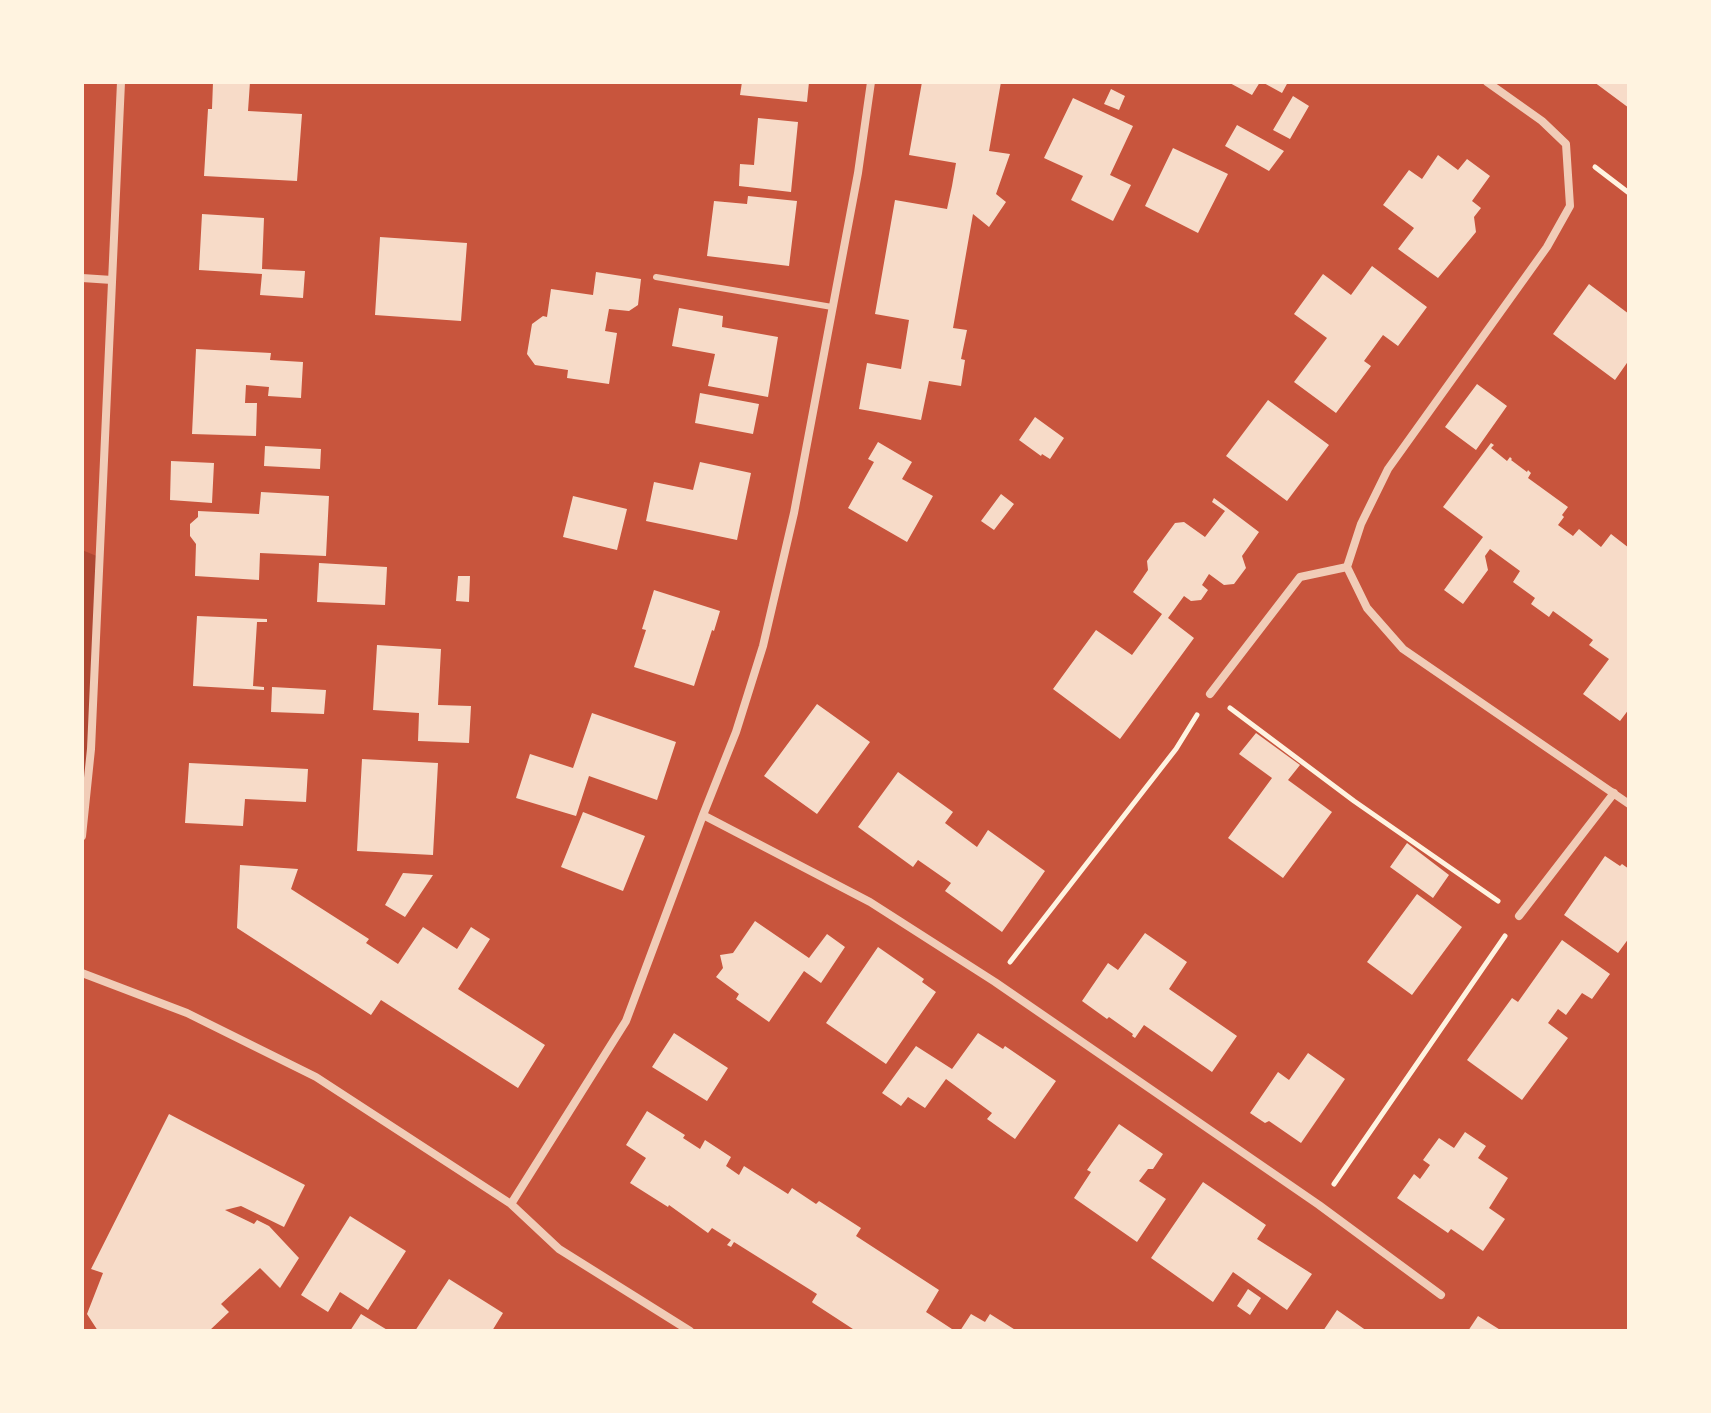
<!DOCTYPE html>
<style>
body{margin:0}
#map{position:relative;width:1711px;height:1413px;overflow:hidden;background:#c8553d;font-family:"Fira Sans Condensed",sans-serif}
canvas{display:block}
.frame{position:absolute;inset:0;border:84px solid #fff3e0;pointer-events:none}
</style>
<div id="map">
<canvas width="1711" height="1413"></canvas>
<div class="frame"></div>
</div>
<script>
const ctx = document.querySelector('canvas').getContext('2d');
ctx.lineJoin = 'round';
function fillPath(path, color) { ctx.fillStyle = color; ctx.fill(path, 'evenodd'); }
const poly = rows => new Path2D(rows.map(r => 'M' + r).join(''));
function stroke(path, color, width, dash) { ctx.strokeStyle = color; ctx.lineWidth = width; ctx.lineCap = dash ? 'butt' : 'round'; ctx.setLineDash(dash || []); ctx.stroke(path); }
const green = poly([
 [82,550,99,557,82,836]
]);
const building = poly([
 [213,82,250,82,248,111,302,114,297,181,204,176,208,109,212,109],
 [742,82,809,82,807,102,740,95],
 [922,82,1001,82,989,151,1010,154,996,194,1006,202,989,227,973,214,953,328,967,330,961,359,965,360,961,386,929,381,921,420,859,409,867,363,901,369,909,320,875,314,895,200,947,209,952,186,956,163,909,155],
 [1228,82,1260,82,1252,95],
 [1262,82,1288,82,1282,93],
 [1594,82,1629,82,1629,108],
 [1111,89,1125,96,1119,110,1104,104],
 [1293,96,1309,106,1290,139,1273,130],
 [1073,98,1133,126,1110,175,1131,185,1113,221,1071,200,1083,176,1044,158],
 [758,118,798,122,791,192,739,186,740,164,754,165],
 [1237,125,1284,151,1269,171,1225,146],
 [1173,148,1228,174,1198,233,1145,206],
 [1438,155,1458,170,1467,159,1490,176,1472,201,1481,208,1474,217,1476,232,1438,278,1398,249,1414,228,1383,205,1409,170,1422,179],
 [748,196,797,201,789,266,707,256,714,201,747,204],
 [202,214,264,218,262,269,305,271,303,298,260,295,262,274,199,270],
 [380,237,467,243,461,321,375,315],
 [1372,266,1427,307,1398,346,1383,335,1364,361,1371,366,1336,413,1294,382,1327,338,1294,314,1323,274,1351,295],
 [596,272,641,279,638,305,629,311,609,309,605,331,617,333,609,384,567,378,568,370,535,365,527,354,532,324,543,316,547,317,551,289,593,295],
 [1589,284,1629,314,1629,360,1615,380,1553,334],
 [679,308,723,316,722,327,778,337,768,397,708,386,715,354,672,346],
 [196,349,271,353,270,360,303,362,301,398,268,396,269,387,246,385,245,403,257,403,256,436,192,434],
 [1477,384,1507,406,1476,450,1445,427],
 [700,393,759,404,753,434,695,423],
 [1268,400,1329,445,1287,501,1226,456],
 [1035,417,1064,438,1050,459,1042,454,1041,456,1019,440],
 [878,442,912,462,902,479,933,496,907,542,848,508,874,462,868,459],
 [1491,443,1494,445,1491,448,1507,461,1510,457,1512,459,1511,460,1527,472,1528,470,1531,473,1528,478,1568,507,1562,515,1564,517,1558,525,1573,536,1579,529,1601,547,1611,534,1629,548,1629,709,1620,721,1583,694,1609,659,1589,645,1593,640,1553,611,1549,617,1531,604,1535,598,1513,582,1520,571,1490,549,1485,556,1488,570,1463,604,1444,590,1483,537,1443,507],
 [265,446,321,449,320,469,264,466],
 [171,461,214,463,212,503,170,500],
 [700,462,751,473,737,540,646,521,654,482,693,490],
 [261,492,329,496,326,556,260,553,259,580,195,576,196,544,190,536,190,524,198,517,198,511,259,514],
 [1001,494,1014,504,994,530,981,521],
 [573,496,627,509,617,550,563,537],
 [1214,498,1259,532,1242,556,1246,568,1234,584,1224,585,1209,574,1202,585,1208,590,1201,600,1191,601,1184,596,1168,618,1194,638,1120,739,1053,689,1096,630,1132,655,1162,614,1133,592,1148,570,1147,561,1175,523,1184,522,1205,537,1225,511,1212,502],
 [319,563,387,567,385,605,317,602],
 [458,576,470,576,469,602,456,601],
 [654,590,720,611,714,631,712,630,694,686,634,667,646,630,642,629],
 [197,616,267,619,267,622,257,622,253,686,264,687,264,690,193,686],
 [377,645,441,649,438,705,471,706,469,743,418,741,419,713,373,710],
 [272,687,326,690,324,714,271,712],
 [817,704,870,742,817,814,764,776],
 [592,713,676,742,657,800,589,776,576,816,516,798,530,754,573,768],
 [1256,733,1300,765,1288,780,1332,812,1283,878,1228,838,1272,778,1239,754],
 [362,759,438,763,433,855,357,851],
 [189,763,308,769,306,802,245,799,243,826,185,823],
 [898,772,953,812,945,823,977,847,988,830,1045,871,1002,932,945,891,951,883,918,860,913,867,858,827],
 [583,812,645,836,623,891,561,867],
 [1407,843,1449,875,1433,898,1390,867],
 [1605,856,1620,866,1622,864,1629,869,1627,871,1629,872,1629,938,1618,953,1564,915],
 [240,865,298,869,291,889,369,939,366,943,398,964,423,927,457,949,471,927,490,939,458,989,545,1045,518,1088,381,1000,371,1015,237,928],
 [403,873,433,875,405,917,385,905],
 [1417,894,1462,927,1412,995,1367,962],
 [755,921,809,958,827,934,845,947,821,983,804,971,769,1022,736,999,739,994,716,977,723,968,720,955,733,953],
 [1145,933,1187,962,1169,989,1237,1036,1212,1072,1144,1025,1135,1038,1132,1036,1133,1034,1109,1017,1107,1019,1082,1001,1108,963,1118,970],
 [1562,940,1610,974,1592,999,1582,993,1566,1015,1558,1009,1548,1023,1568,1038,1522,1100,1467,1060,1512,998,1518,1002],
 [878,947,924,979,922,982,936,992,886,1064,826,1023],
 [674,1033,728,1068,707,1101,652,1067],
 [978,1033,1003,1049,1005,1046,1056,1081,1015,1139,987,1119,992,1113,946,1079,925,1108,908,1097,901,1106,882,1093,916,1046,952,1069],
 [1308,1053,1345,1079,1301,1143,1269,1121,1265,1123,1250,1113,1278,1072,1289,1080],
 [647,1111,685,1135,683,1138,700,1149,705,1140,731,1157,726,1166,739,1175,744,1166,788,1194,792,1188,816,1204,819,1201,861,1228,856,1236,939,1290,926,1312,955,1331,856,1331,813,1303,812,1302,817,1294,734,1242,731,1247,727,1245,731,1240,712,1228,708,1233,669,1205,668,1207,630,1183,646,1158,626,1145],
 [169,1114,305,1185,284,1227,241,1206,225,1210,254,1224,257,1220,269,1226,299,1258,280,1288,260,1268,221,1304,229,1312,209,1331,98,1331,87,1314,103,1273,91,1269],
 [1119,1124,1163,1154,1153,1169,1148,1169,1139,1181,1166,1199,1137,1242,1074,1198,1091,1172,1087,1170],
 [1465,1132,1486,1146,1478,1158,1508,1178,1489,1208,1505,1219,1483,1251,1451,1229,1448,1233,1397,1198,1414,1174,1420,1179,1430,1165,1423,1160,1439,1138,1454,1148],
 [1203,1182,1266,1225,1257,1239,1312,1274,1287,1310,1233,1272,1213,1302,1151,1258],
 [350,1216,406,1251,368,1310,340,1292,328,1312,301,1295],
 [449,1279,503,1313,492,1331,415,1331],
 [1248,1289,1261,1298,1250,1315,1237,1306],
 [1337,1310,1367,1331,1323,1331],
 [361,1314,389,1331,350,1331],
 [971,1314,985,1322,990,1314,1017,1331,960,1331],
 [1478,1316,1502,1331,1468,1331]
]);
const path = poly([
 [1595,167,1629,193],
 [1230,708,1354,801,1498,901],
 [1010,962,1176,749,1197,715],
 [1334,1184,1505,936]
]);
const service = poly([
 [656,277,832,307]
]);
const minor = poly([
 [1487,82,1542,121,1566,144,1570,206,1547,247,1388,469,1361,524,1347,567,1367,608,1403,649,1629,804],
 [82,278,112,280],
 [1210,694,1300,577,1347,567],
 [703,815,870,902,995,982,1319,1205,1441,1295],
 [82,836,91,749,121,82],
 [1519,916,1614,793],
 [82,973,187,1013,316,1077,511,1204,559,1249,690,1331],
 [511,1204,626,1021,703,815,736,732,763,646,794,513,858,173,871,82]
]);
fillPath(green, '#ae4732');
fillPath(building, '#f7dbc8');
stroke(path, '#fff3e0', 5);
stroke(service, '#f1ccb7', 6);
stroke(minor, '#f1ccb7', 8);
</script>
